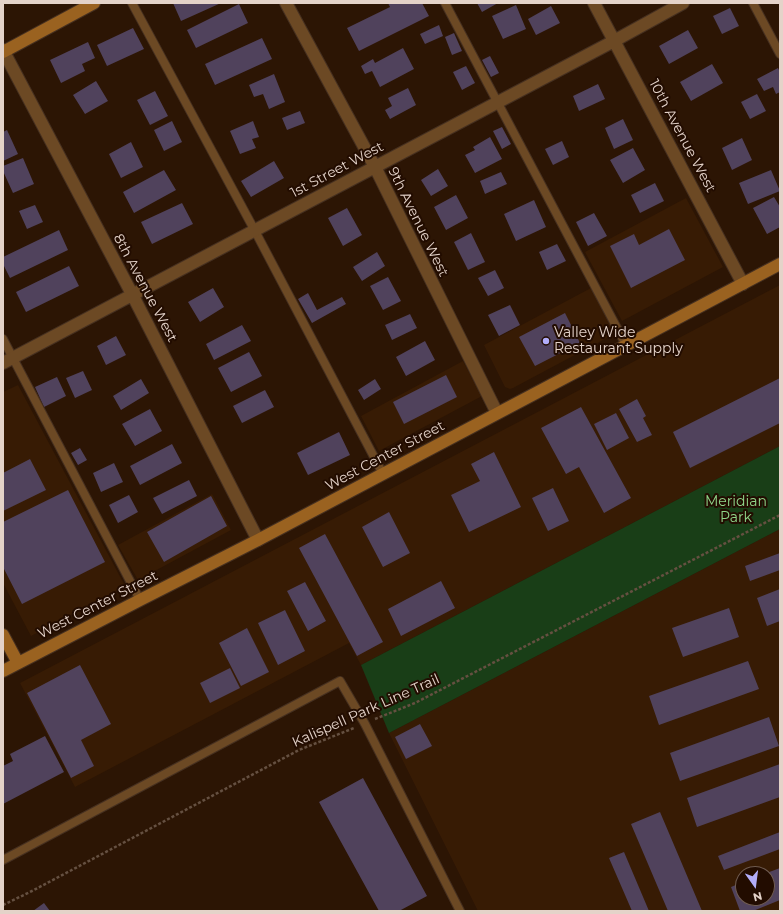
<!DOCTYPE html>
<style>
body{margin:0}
#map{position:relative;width:783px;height:914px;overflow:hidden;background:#2c1504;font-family:Montserrat,sans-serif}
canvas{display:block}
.frame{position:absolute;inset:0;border:4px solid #e4d3c9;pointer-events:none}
.north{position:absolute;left:735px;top:866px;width:40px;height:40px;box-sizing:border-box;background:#220c00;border:1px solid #705c50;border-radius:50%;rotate:166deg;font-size:11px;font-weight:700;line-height:16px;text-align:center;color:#e4d3c9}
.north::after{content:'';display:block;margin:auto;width:14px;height:18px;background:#b2adf9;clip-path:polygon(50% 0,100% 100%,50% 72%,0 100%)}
</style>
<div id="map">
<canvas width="783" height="914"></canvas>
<div class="frame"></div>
<div class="north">N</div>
</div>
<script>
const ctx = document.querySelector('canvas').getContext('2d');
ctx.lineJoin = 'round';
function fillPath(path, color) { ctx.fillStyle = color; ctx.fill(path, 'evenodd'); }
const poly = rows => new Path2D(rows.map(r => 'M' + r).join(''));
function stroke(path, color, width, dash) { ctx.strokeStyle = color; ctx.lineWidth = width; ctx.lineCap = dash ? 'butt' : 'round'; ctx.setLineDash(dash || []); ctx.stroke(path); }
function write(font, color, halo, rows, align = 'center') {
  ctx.font = font + ' Montserrat,sans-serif'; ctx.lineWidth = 4; ctx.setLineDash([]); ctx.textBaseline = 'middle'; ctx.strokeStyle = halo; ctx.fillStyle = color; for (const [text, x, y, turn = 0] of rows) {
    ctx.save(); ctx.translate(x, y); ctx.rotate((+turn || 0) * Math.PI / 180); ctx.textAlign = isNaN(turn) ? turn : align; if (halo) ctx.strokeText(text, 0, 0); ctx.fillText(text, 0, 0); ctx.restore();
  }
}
const built = poly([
 [686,198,723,267,622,321,585,252],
 [780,285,780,446,361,665,349,643,75,787,20,683],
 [591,288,616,333,513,388,510,389,505,387,484,345],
 [463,361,482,396,379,451,361,416],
 [18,385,125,586,31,636,3,583,3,392],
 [212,494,231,530,138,580,118,545],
 [780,529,780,911,478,911,389,733],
 [743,874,767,874,767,898,743,898]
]);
const green = poly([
 [780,446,780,529,389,733,361,665]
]);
const building = poly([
 [173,3,221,3,181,21],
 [388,3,422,3,429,16,359,51,347,28,390,7],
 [477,3,498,3,482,12],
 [239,4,248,23,196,48,187,30],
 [516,5,526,29,503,39,492,16],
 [551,6,560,23,536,35,528,19],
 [730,8,739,26,722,34,713,16],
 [439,25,443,36,425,44,420,34],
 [133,28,144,49,107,66,97,45],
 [688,30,698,48,669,64,659,46],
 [454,33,462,51,452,55,445,37],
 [262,38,272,59,215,85,205,64],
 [88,42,95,58,82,64,85,71,61,83,50,60],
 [403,48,414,69,380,87,372,71,365,74,361,66,373,59,375,63],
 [490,56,499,73,491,77,482,60],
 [712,64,723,83,691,101,680,82],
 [466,66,475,83,462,90,453,72],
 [778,68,780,72,780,92,776,94,773,87,764,91,757,79],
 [274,74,285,102,269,109,263,94,254,97,249,85],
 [96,81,108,101,85,114,73,95],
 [598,84,605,99,579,111,573,96],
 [408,88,416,105,390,119,385,110,392,106,388,98],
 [155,91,168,116,150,125,137,100],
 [757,94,766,111,750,119,741,102],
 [300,111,305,123,287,130,282,118],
 [623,119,633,140,614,149,605,128],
 [172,121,182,142,164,151,154,130],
 [253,121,259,137,252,139,256,148,240,154,230,131],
 [502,127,511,144,502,149,493,131],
 [7,130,18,154,3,161,3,132],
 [490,137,502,159,475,173,465,155,475,150,473,147],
 [742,138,752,160,732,170,722,148],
 [562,141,569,157,553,165,545,149],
 [131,142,143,167,121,178,109,154],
 [633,148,645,170,623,183,610,160],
 [23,158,34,184,13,193,3,171,3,166],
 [274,161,284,178,251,197,241,181],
 [438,169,448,186,431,196,421,180],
 [164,170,176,190,134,213,123,192],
 [771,170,780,191,748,204,739,183],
 [501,172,507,184,485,194,480,181],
 [655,183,664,201,640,213,631,195],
 [456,195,468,218,446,230,434,207],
 [774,197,780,207,780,227,767,234,753,208],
 [534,200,546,227,516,241,504,214],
 [182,203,193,224,152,244,141,222],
 [35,205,43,222,27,229,19,211],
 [347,208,362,235,343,246,328,218],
 [594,213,607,236,588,246,576,222],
 [669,229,685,260,631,288,610,246,634,234,639,245],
 [59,230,68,250,10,278,3,264,3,257],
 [471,233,485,262,468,270,454,242],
 [557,244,566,261,547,270,539,252],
 [377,252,385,266,362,281,353,267],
 [69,266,79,286,26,312,16,292],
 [495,270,504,288,488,296,478,278],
 [388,277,401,301,383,310,370,286],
 [213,288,224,307,200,322,188,302],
 [308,293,317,310,342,297,346,304,312,323,298,299],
 [510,305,520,325,499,336,488,315],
 [565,313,580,343,535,366,519,337],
 [410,314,417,328,392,340,385,325],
 [242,325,251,341,214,360,206,344],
 [116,336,126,355,106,365,97,346],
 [425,341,435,360,406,376,396,357],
 [249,352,262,376,231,392,218,368],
 [83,371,92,390,75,398,66,378],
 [446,375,457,397,404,424,393,402],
 [57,377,66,396,44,407,35,387],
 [780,378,780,423,690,468,673,432],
 [141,379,149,393,121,410,113,396],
 [375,379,381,389,364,400,358,390],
 [265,390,274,407,242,423,233,406],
 [637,399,646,416,643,418,652,435,637,442,619,409],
 [581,407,631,498,604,513,579,467,566,474,541,428],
 [150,409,162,431,135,446,122,424],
 [616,413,629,438,607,450,594,424],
 [339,432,350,455,308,475,297,453],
 [172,444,182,463,140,485,130,466],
 [80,448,87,460,78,465,71,453],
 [494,452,521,507,469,532,451,495,480,481,471,464],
 [30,459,46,490,3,511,3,473],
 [114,463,123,482,101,492,93,473],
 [189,480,197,496,162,514,153,498],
 [553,488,569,521,548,531,532,498],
 [68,490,105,562,22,604,3,567,3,522],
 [129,495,138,512,118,523,109,505],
 [211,496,227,526,164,562,147,532],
 [389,512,410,553,383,567,362,527],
 [325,534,383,642,357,656,299,548],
 [780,553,780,570,750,581,745,566],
 [441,581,455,608,401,636,388,609],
 [305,582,326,621,308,631,287,591],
 [780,589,780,621,767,626,757,598],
 [729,608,739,637,683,657,672,628],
 [285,610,305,651,278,665,258,623],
 [247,628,269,672,241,686,219,643],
 [748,661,759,689,659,725,649,696],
 [80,665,111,724,81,740,94,766,71,778,27,693],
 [230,668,240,688,210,703,200,683],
 [769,717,779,746,680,781,670,753],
 [420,724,432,746,406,759,395,737],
 [45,736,64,772,3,804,3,766,13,761,10,754],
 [780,764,780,797,697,827,687,798],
 [363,778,427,896,399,911,379,911,319,802],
 [660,812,702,911,668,911,631,824],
 [780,832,780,849,724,870,718,856],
 [624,852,649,911,632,911,609,858],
 [780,868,780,900,753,911,740,911,731,887,743,882,743,898,767,898,767,874,764,874],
 [44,903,50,911,33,911]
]);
const path = poly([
 [375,719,415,703,780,515],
 [3,905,32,891,299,750,354,728]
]);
const lane = poly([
 [132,3,255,231,383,474],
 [445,3,626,345],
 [753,3,780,54],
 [3,339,140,600],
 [3,860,340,681,365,724,460,911]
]);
const street = poly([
 [286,3,375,167,497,413],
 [594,3,743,284],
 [3,50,132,294,258,540],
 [3,363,614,41,683,3]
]);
const secondary = poly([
 [3,52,94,3],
 [3,635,18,663],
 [3,671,140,600,258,540,780,264]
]);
const markers = [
 [546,341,4,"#b2adf9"]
];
const streetNames = [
 ["10th Avenue West",682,136,62],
 ["1st Street West",337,170,-28],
 ["9th Avenue West",418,222,64],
 ["8th Avenue West",145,288,62],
 ["West Center Street",385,456,-28],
 ["West Center Street",98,605,-27],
 ["Kalispell Park Line Trail",366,711,-24]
];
const poiNames = [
 ["Valley Wide",554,333],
 ["Restaurant Supply",554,349]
];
const parkNames = [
 ["Meridian",736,502],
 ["Park",736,518]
];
fillPath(built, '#371b04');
fillPath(green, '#193e17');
fillPath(building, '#50425c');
stroke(lane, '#463020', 10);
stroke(street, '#463020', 14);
stroke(secondary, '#463020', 14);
stroke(path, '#655041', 2.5, [3, 2]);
stroke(lane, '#6c4924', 8);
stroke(street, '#6c4924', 12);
stroke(secondary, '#9a6220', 12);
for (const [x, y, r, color] of markers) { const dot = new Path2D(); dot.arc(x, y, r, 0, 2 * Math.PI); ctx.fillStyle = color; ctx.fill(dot); stroke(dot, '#220c00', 1.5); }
write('14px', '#e4d3c9', '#220c00', streetNames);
write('14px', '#e4d3c9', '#220c00', poiNames, 'left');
write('14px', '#90d78a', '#220c00', parkNames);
</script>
